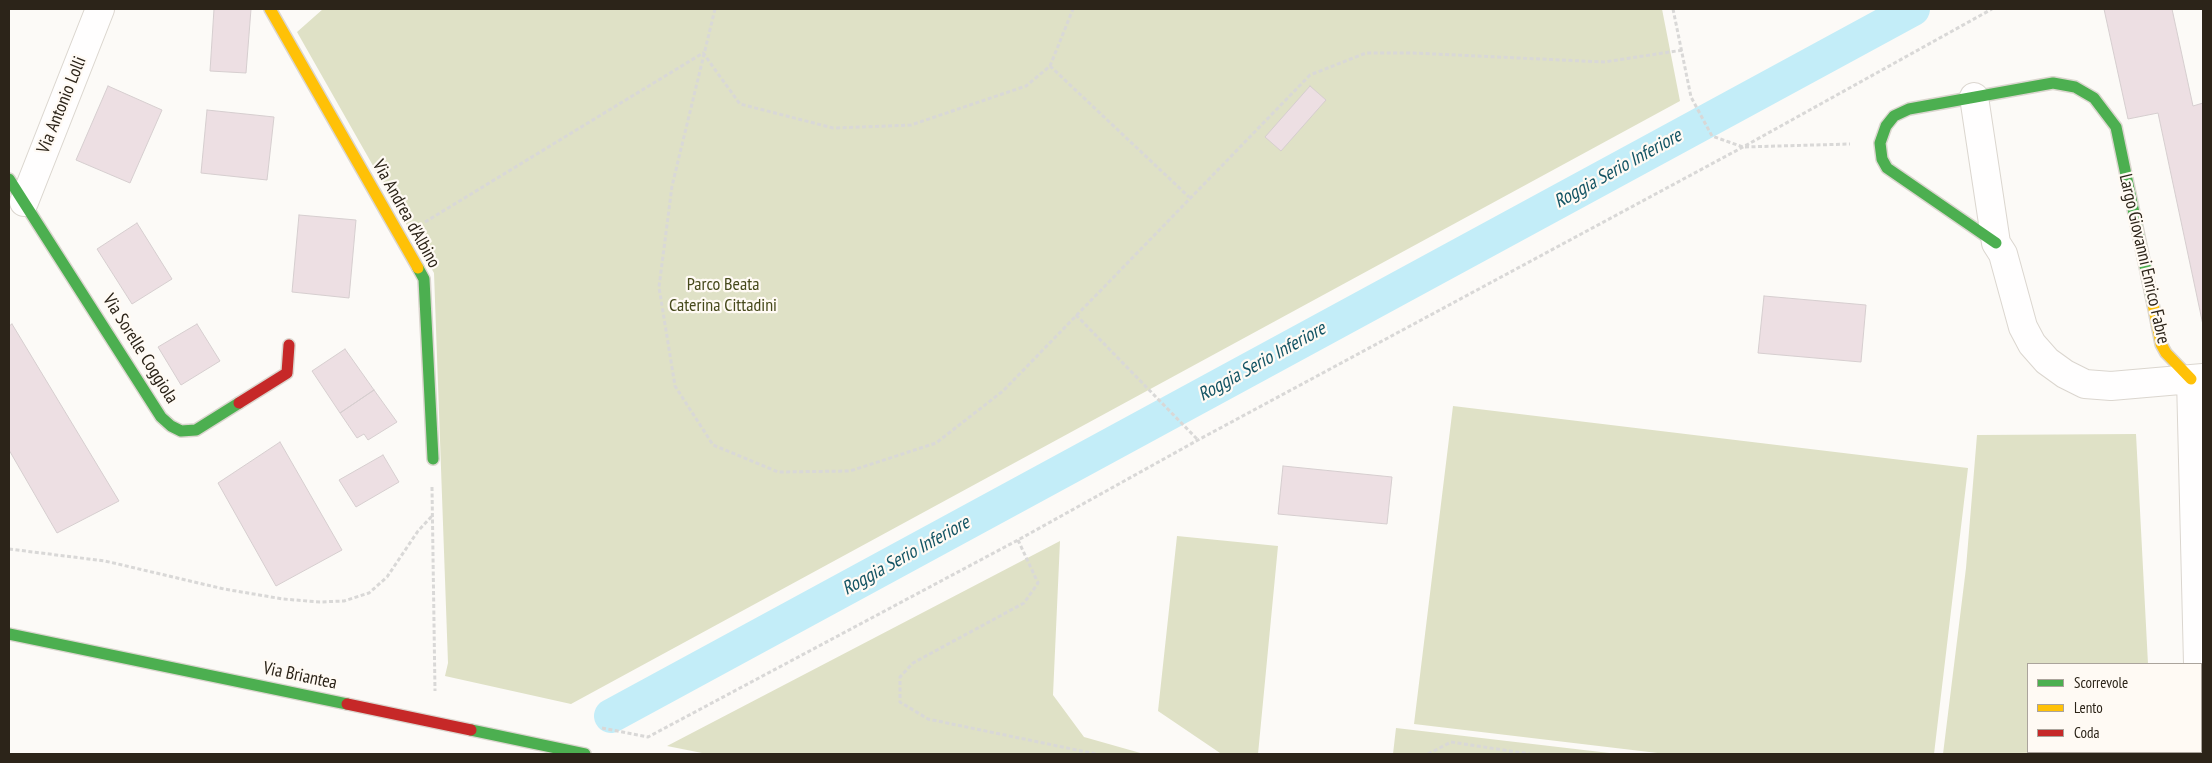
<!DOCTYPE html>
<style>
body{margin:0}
#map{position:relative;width:2212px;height:763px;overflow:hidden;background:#fcfaf7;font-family:"PT Sans Narrow",sans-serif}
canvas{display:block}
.frame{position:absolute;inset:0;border:10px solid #2c2419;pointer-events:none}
.legend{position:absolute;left:2027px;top:663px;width:175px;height:90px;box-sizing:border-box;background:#fffaf4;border:1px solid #aba49c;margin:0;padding:6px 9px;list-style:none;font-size:15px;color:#2c2419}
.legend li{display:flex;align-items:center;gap:10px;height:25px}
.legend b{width:25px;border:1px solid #aba49c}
</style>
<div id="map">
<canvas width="2212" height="763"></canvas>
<div class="frame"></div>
<ul class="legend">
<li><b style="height:6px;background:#4caf50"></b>Scorrevole</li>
<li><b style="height:6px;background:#ffc107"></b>Lento</li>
<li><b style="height:6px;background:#c62828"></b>Coda</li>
</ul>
</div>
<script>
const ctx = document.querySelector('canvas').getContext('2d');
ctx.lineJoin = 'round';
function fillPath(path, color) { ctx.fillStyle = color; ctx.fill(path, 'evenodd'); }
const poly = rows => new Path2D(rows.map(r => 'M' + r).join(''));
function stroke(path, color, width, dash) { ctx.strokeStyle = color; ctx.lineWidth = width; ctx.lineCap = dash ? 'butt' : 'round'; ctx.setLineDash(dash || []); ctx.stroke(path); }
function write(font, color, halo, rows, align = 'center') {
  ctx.font = font + ' "PT Sans Narrow",sans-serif'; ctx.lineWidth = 4.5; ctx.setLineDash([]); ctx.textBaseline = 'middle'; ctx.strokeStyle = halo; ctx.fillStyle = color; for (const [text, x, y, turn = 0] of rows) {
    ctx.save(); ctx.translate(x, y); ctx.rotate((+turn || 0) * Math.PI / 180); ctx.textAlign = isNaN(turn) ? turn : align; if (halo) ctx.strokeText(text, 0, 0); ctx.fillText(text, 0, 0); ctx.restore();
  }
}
const green = poly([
 [323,9,1662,9,1680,101,571,704,445,676,448,663,434,273,297,32],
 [1453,406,1968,468,1934,754,1666,754,1414,724],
 [2136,434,2148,664,2028,664,2028,752,2152,752,2153,754,1943,754,1966,568,1977,435],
 [1177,536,1278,546,1258,754,1220,753,1158,711],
 [1060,541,1053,695,1084,737,1144,754,707,754,667,746],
 [1396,728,1618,754,1393,754]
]);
const canal = poly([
 [611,716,1913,9]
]);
const building = poly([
 [214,9,251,9,246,73,210,71,214,9],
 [2104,9,2172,9,2193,106,2203,103,2203,325,2158,113,2128,119,2104,9],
 [108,86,162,110,130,183,76,160,108,86],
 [1310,86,1326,100,1281,151,1265,137,1310,86],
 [207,110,274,117,267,180,201,173,207,110],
 [299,215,356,220,349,298,292,292,299,215],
 [137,223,172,279,132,304,97,249,137,223],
 [1764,296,1866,305,1861,362,1758,353,1764,296],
 [12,324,119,501,57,533,9,450,9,326,12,324],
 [197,324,220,361,181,385,158,347,197,324],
 [345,349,374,390,340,413,312,371,345,349],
 [374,390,397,422,368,440,364,434,357,438,340,413,374,390],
 [280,442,342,550,276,586,218,483,280,442],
 [383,455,399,482,356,507,339,480,383,455],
 [1283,466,1392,477,1387,524,1278,514,1283,466]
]);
const path = poly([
 [715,9,672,186,659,287,675,386,713,445,778,472,850,471,936,443,1003,391,1310,75,1366,53,1413,53,1604,62,1683,50],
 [1673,9,1691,97,1712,136,1743,147,1850,144],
 [1050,66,1189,197],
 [425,222,703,53,740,104,833,128,911,125,1026,86,1050,66,1073,9],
 [1076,315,1198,440],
 [432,487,435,691],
 [1018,540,1038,583,1024,603,913,663,900,677,900,702,928,719,1096,754],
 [9,549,105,561,224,589,283,599,320,602,344,601,369,593,387,577,418,531,432,516],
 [602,728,648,737,1018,540,1198,440,1743,147,1992,9],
 [1428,754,1451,742,1530,754]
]);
const street = poly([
 [1974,97,1996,243,2003,254,2023,327,2032,344,2047,361,2065,374,2085,384,2111,386,2203,378],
 [24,202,100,9],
 [2191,379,2198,664],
 [2200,752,2200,754]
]);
const fast = poly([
 [9,179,161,417,171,426,181,431,196,430,239,403],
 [1996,243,1887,168,1882,159,1880,143,1886,126,1894,116,1909,109,2053,83,2075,87,2094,98,2116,127,2153,304],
 [418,268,424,279,433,459],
 [9,634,347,704],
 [471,730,585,754]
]);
const slow = poly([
 [270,9,418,268],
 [2153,304,2161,344,2166,353,2191,379]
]);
const jam = poly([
 [239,403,287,373,289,345],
 [347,704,471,730]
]);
const streetNames = [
 ["Via Antonio Lolli",62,105,-68],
 ["Via Andrea d'Albino",406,214,61],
 ["Largo Giovanni Enrico Fabre",2144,259,77],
 ["Via Sorelle Coggiola",140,349,58],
 ["Via Briantea",300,676,12]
];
const parkNames = [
 ["Parco Beata",723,285],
 ["Caterina Cittadini",723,306]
];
const waterNames = [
 ["Roggia Serio Inferiore",1618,169,-29],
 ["Roggia Serio Inferiore",1262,362,-29],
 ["Roggia Serio Inferiore",906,556,-29]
];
fillPath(green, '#dfe1c6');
stroke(canal, '#c3edf8', 34);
fillPath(building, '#eddfe3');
stroke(building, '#d6cecf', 1);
stroke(street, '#dbd6cf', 30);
stroke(fast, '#dbd6cf', 14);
stroke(slow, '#dbd6cf', 14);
stroke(jam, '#dbd6cf', 14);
stroke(path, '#d9d8d7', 3, [4, 2.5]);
stroke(street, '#fffefe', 28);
stroke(fast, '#4caf50', 11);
stroke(slow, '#ffc107', 11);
stroke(jam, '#c62828', 11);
write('18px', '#2c2419', '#fffaf4', streetNames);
write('18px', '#46491b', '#fffaf4', parkNames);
write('italic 19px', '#125363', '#fffaf4', waterNames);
</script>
